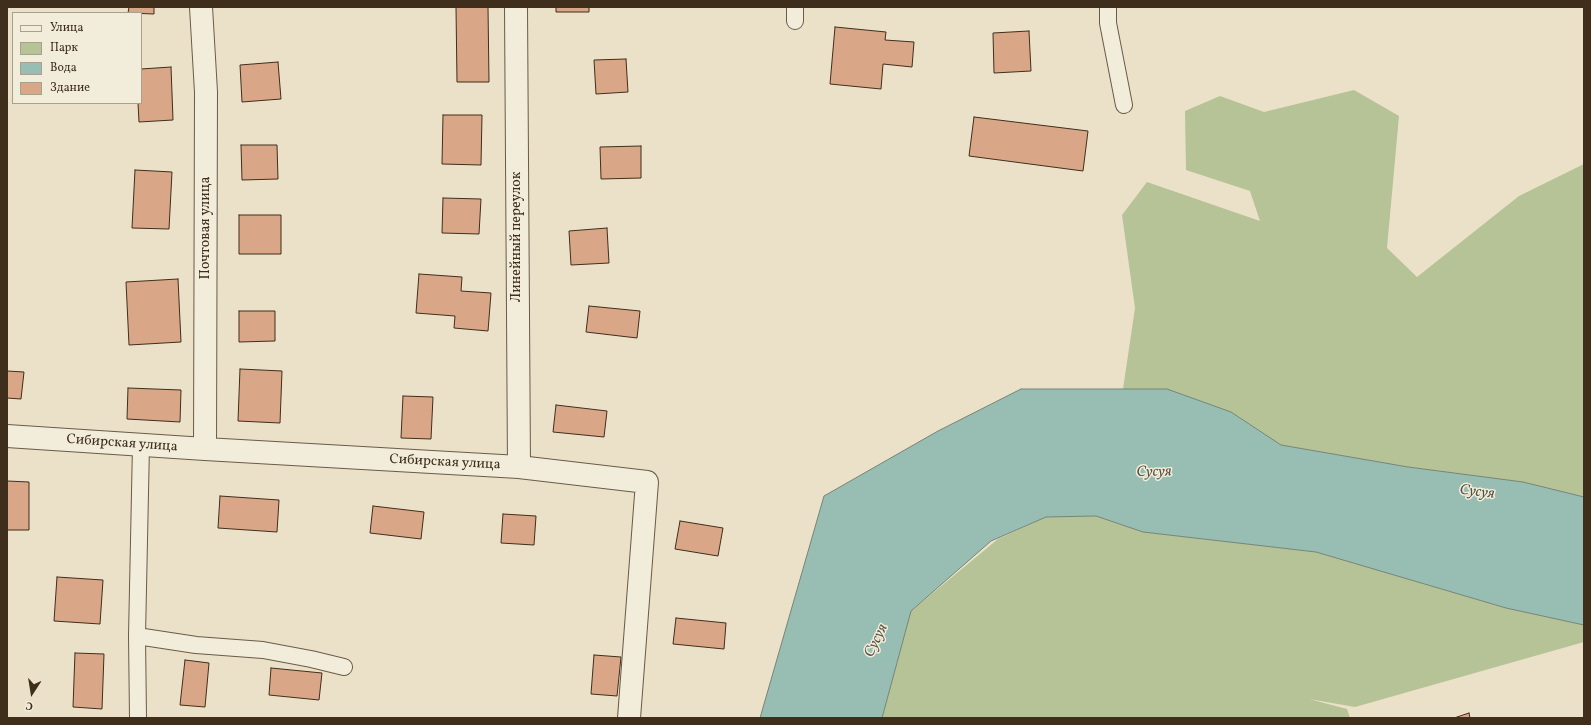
<!DOCTYPE html>
<meta charset="utf-8">
<style>
body{margin:0}
#map{position:relative;width:1591px;height:725px;overflow:hidden;background:#ebe1c8;font-family:Vollkorn,serif}
canvas{display:block}
.frame{position:absolute;inset:0;border:8px solid #3f2e1b;pointer-events:none}
.legend{position:absolute;left:12px;top:12px;width:130px;height:92px;box-sizing:border-box;background:#f2ecdb;border:1px solid #aaa08e;margin:0;padding:5px 7px;list-style:none;font-size:12px;color:#3f2e1b}
.legend li{display:flex;align-items:center;gap:8px;height:20px}
.legend b{width:20px;border:1px solid #aaa08e}
.north{position:absolute;left:12px;top:673px;width:40px;height:40px;-webkit-text-stroke:3px #f2ecdb;paint-order:stroke;rotate:192deg;font-size:11px;font-weight:700;line-height:16px;text-align:center;color:#3f2e1b}
.north::after{content:'';display:block;margin:auto;width:14px;height:18px;background:#3f2e1b;clip-path:polygon(50% 0,100% 100%,50% 72%,0 100%)}
</style>
<div id="map">
<canvas width="1591" height="725"></canvas>
<div class="frame"></div>
<ul class="legend">
<li><b style="height:5px;background:#f2ecdb"></b>Улица</li>
<li><b style="height:11px;background:#b6c396"></b>Парк</li>
<li><b style="height:11px;background:#98beb4"></b>Вода</li>
<li><b style="height:11px;background:#daa688"></b>Здание</li>
</ul>
<div class="north">С</div>
</div>
<script>
const ctx = document.querySelector('canvas').getContext('2d');
ctx.lineJoin = 'round';
function fillPath(path, color) { ctx.fillStyle = color; ctx.fill(path, 'evenodd'); }
const poly = rows => new Path2D(rows.map(r => 'M' + r).join(''));
function stroke(path, color, width, dash) { ctx.strokeStyle = color; ctx.lineWidth = width; ctx.lineCap = dash ? 'butt' : 'round'; ctx.setLineDash(dash || []); ctx.stroke(path); }
function write(font, color, halo, rows, align = 'center') {
  ctx.font = font + ' Vollkorn,serif'; ctx.lineWidth = 3; ctx.setLineDash([]); ctx.textBaseline = 'middle'; ctx.strokeStyle = halo; ctx.fillStyle = color; for (const [text, x, y, turn = 0] of rows) {
    ctx.save(); ctx.translate(x, y); ctx.rotate((+turn || 0) * Math.PI / 180); ctx.textAlign = isNaN(turn) ? turn : align; if (halo) ctx.strokeText(text, 0, 0); ctx.fillText(text, 0, 0); ctx.restore();
  }
}
const green = poly([
 [1354,90,1399,116,1387,248,1417,277,1519,196,1584,164,1584,497,1523,482,1408,467,1281,445,1231,412,1167,389,1123,389,1135,308,1122,215,1147,182,1260,221,1250,191,1186,170,1185,111,1220,96,1264,112],
 [1096,516,1143,532,1316,552,1506,608,1584,625,1584,642,1355,707,1309,699,1347,709,1350,718,882,718,911,611,998,539,1046,517]
]);
const water = poly([
 [1021,389,1167,389,1231,412,1281,445,1408,467,1523,482,1584,497,1584,625,1506,608,1316,552,1143,532,1096,516,1046,517,991,541,911,611,882,718,760,718,824,496,938,431,1021,389]
]);
const building = poly([
 [129,7,154,7,154,14,128,13,129,7],
 [456,7,488,7,489,82,457,82,456,7],
 [556,7,589,7,589,12,556,12,556,7],
 [835,27,886,32,885,40,914,42,912,67,883,64,881,89,830,84,835,27],
 [1029,31,1031,71,994,73,993,33,1029,31],
 [626,59,628,92,596,94,594,60,626,59],
 [278,62,281,99,242,102,240,65,278,62],
 [171,67,173,120,139,122,138,103,141,103,141,69,171,67],
 [443,115,482,115,481,165,442,164,443,115],
 [974,117,1088,131,1083,171,969,156,974,117],
 [241,145,277,145,278,179,242,180,241,145],
 [641,146,641,178,601,179,600,147,641,146],
 [135,170,172,172,169,229,132,228,135,170],
 [443,198,481,199,479,234,442,233,443,198],
 [239,215,281,215,281,254,239,254,239,215],
 [607,228,609,263,571,265,569,231,607,228],
 [419,274,462,277,461,291,491,293,488,331,454,328,455,316,416,313,419,274],
 [178,279,181,342,129,345,126,282,178,279],
 [589,306,640,311,637,338,586,332,589,306],
 [239,311,275,311,275,341,239,342,239,311],
 [240,369,282,371,280,423,238,421,240,369],
 [7,371,24,372,21,399,7,398,7,371],
 [128,388,181,390,180,422,127,419,128,388],
 [403,396,433,397,431,439,401,438,403,396],
 [556,405,607,411,604,437,553,432,556,405],
 [7,481,29,482,29,530,7,530,7,481],
 [220,496,279,500,277,532,218,528,220,496],
 [373,506,424,512,421,539,370,533,373,506],
 [503,514,536,516,534,545,501,543,503,514],
 [680,521,723,528,718,556,675,549,680,521],
 [57,577,103,580,100,624,54,621,57,577],
 [676,618,726,623,724,649,673,644,676,618],
 [75,653,104,654,102,709,73,707,75,653],
 [594,655,621,657,617,696,591,694,594,655],
 [185,660,209,663,205,707,180,705,185,660],
 [271,668,322,673,319,700,269,695,271,668],
 [1469,713,1470,718,1454,718,1469,713]
]);
const service = poly([
 [795,7,795,21],
 [1108,7,1108,23,1124,105],
 [137,636,196,645,263,650,311,659,344,667],
 [138,718,137,636,141,445]
]);
const minor = poly([
 [201,7,206,92,205,449],
 [516,7,519,467],
 [7,436,205,449,519,467,647,482,629,718]
]);
const streetNames = [
 ["Почтовая улица",206,228,-90],
 ["Линейный переулок",517,237,-90],
 ["Сибирская улица",122,444,4],
 ["Сибирская улица",445,463,3]
];
const waterNames = [
 ["Сусуя",1154,473,-1],
 ["Сусуя",1477,493,7],
 ["Сусуя",877,641,-64]
];
fillPath(green, '#b6c396');
fillPath(water, '#98beb4');
stroke(water, '#748477', 1);
fillPath(building, '#daa688');
stroke(building, '#3f2e1b', 1);
stroke(service, '#6a5b46', 18);
stroke(minor, '#6a5b46', 24);
stroke(service, '#f2ecdb', 16);
stroke(minor, '#f2ecdb', 22);
write('14px', '#3f2e1b', '#f2ecdb', streetNames);
write('italic 15px', '#555241', '#f2ecdb', waterNames);
</script>
